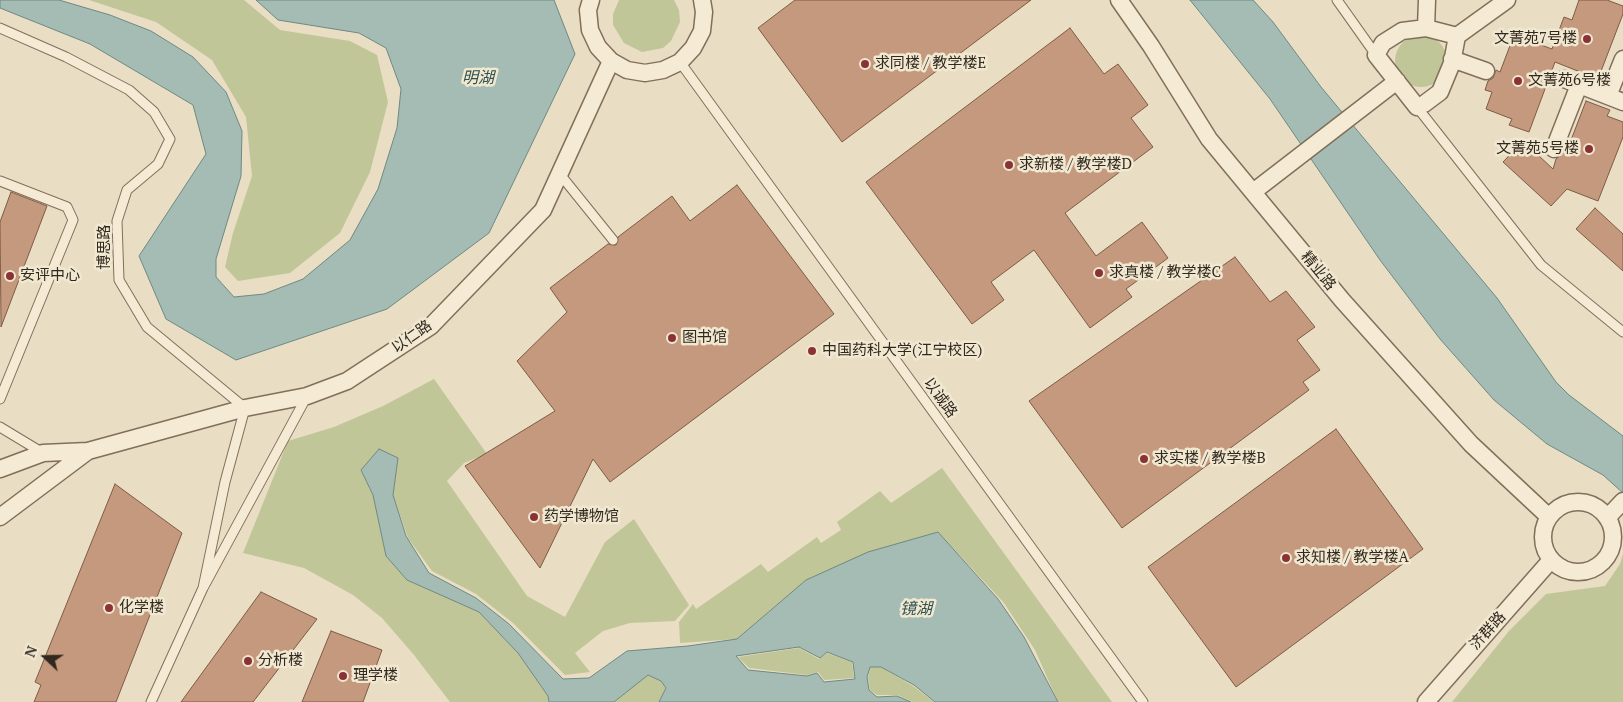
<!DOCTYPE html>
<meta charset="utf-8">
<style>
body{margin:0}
#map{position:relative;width:1623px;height:702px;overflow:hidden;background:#e9ddc3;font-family:"PT Serif",serif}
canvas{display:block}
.north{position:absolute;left:20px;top:632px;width:50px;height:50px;-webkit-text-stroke:4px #f1e8d2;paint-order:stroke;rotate:291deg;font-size:14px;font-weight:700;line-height:20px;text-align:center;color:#33281e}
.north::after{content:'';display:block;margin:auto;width:18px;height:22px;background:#33281e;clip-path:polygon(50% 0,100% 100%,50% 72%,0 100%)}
</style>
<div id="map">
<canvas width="1623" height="702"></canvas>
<div class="north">N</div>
</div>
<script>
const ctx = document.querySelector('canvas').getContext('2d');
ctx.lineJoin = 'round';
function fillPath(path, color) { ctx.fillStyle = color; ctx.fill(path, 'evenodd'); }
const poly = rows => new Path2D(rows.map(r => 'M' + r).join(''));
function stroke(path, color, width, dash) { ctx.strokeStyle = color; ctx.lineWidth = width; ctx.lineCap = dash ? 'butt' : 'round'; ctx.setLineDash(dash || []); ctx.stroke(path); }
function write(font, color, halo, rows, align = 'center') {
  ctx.font = font + ' "PT Serif","Noto Sans SC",serif'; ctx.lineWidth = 5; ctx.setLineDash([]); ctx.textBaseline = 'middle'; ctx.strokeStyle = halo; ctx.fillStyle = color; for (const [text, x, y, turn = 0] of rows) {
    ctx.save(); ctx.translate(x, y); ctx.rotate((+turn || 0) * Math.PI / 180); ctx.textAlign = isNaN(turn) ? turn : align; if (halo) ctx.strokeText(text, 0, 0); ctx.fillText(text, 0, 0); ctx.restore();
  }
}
const green = poly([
 [89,0,244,0,280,30,350,41,377,55,388,102,370,172,340,233,290,273,238,281,225,267,233,233,252,176,246,117,212,60,156,22],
 [619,0,674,0,679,10,680,22,671,41,663,48,642,52,624,43,613,25,613,14],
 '1395 61a26 26 0 1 1 52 0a26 26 0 1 1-52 0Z',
 [434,379,487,454,464,463,447,481,527,596,565,617,605,542,634,519,689,605,675,621,630,623,603,631,575,653,590,672,565,675,513,623,476,594,432,571,408,538,393,495,398,458,361,470,373,495,386,556,407,580,479,612,518,653,548,696,549,702,450,702,414,655,382,618,353,595,304,568,243,553,288,441,334,427,383,406],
 [942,468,1112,702,1058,702,1035,650,1004,603,938,532,806,580,737,639,680,643,679,622,693,604,696,609,761,564,768,572,817,537,821,543,841,530,837,522,880,491,891,503],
 [1623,554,1623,702,1452,702,1509,631,1546,594,1605,586,1620,564],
 [799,648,819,659,827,653,852,662,854,678,824,680,818,672,807,675,749,668,738,657],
 [870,667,881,667,913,686,934,702,913,702,897,695,877,695,870,690,868,678],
 [648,675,661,681,666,688,659,702,614,702]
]);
const water = poly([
 [0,0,59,0,110,15,151,31,193,57,226,92,242,131,241,176,216,259,216,277,234,297,264,294,303,279,350,240,378,189,397,128,401,89,386,48,359,33,278,20,256,0,554,0,575,54,489,233,387,309,236,360,166,319,139,256,206,154,193,105,90,44,0,8,0,0],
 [1190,0,1253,0,1273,22,1321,87,1497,298,1556,382,1569,395,1623,436,1623,493,1603,475,1547,444,1494,400,1440,339,1380,260,1270,99,1190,0],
 [379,449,398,458,393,495,406,536,429,573,476,598,509,624,563,679,589,678,627,651,688,646,737,639,806,580,868,552,938,532,998,599,1024,637,1058,702,935,702,914,685,881,667,870,667,867,677,869,690,877,697,897,696,911,702,659,702,666,688,661,681,648,675,614,702,549,702,548,696,518,653,479,612,407,580,386,556,373,495,361,470,379,449],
 [799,647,820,658,827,652,853,662,855,679,824,682,817,673,807,676,748,670,736,656,799,647]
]);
const building = poly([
 [795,0,1031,0,842,142,758,28,795,0],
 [1579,0,1607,0,1623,6,1623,14,1598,79,1555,62,1529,132,1509,125,1512,119,1486,109,1492,92,1485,90,1488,81,1493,78,1496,70,1500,72,1514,35,1552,49,1564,17,1572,20,1579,0],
 [1070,28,1104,74,1118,64,1148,105,1131,118,1153,147,1065,213,1096,256,1142,222,1168,258,1126,289,1132,297,1090,328,1034,250,991,282,1004,300,972,324,866,182,1070,28],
 [1586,101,1610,110,1607,116,1623,122,1623,137,1598,201,1567,189,1551,206,1503,162,1523,141,1553,169,1556,159,1563,153,1569,139,1571,140,1586,101],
 [737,185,834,314,610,482,593,459,540,568,465,466,555,411,517,361,567,312,550,288,608,244,616,245,618,237,672,196,690,221,737,185],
 [11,192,47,206,1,327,0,222,11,192],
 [1595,208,1623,234,1623,271,1576,229,1595,208],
 [1235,257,1270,302,1286,291,1315,327,1297,340,1320,370,1303,382,1309,390,1122,528,1029,401,1235,257],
 [1336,429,1423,549,1236,687,1148,567,1336,429],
 [115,484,182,533,116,702,34,702,41,685,35,682,115,484],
 [261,592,317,619,253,702,181,702,261,592],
 [331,631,382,650,363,702,302,702,331,631]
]);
const lane = poly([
 [1337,0,1376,55],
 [0,28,66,57,129,90,154,112,170,139,158,164,127,190,117,221,119,280,147,327,245,408,225,482,203,588],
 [680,62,1143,702],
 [1417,107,1541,265,1623,332],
 [559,173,613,240],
 [0,181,67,207,73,220,0,399],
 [0,427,43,453],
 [151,702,203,588,307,396]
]);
const street = poly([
 [591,0,588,10,590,30,598,47,611,61,627,70,645,73,663,70,680,62,693,48,702,31,704,12,702,0],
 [1119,0,1151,46,1209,139,1342,300,1471,444,1549,517],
 [1426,28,1427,0],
 [1457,36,1426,28,1402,31,1383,43,1376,55,1417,107,1424,104,1440,92,1452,63,1457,36,1507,0],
 [1452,59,1486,71],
 [1564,79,1623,102],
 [1608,96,1623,59],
 [1554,149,1579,85],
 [1253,192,1397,81],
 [88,451,245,408,307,396,347,381,431,326,543,210,611,61],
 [0,469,43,453,88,451,0,517],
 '1543 537a35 35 0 1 1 70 0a35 35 0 1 1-70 0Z',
 [1607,518,1623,501],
 [1426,702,1551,560]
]);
const markers = [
 [1587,39,5,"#8a3234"],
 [865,64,5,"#8a3234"],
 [1518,81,5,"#8a3234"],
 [1589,149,5,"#8a3234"],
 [1009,165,5,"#8a3234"],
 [1099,273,5,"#8a3234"],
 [10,276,5,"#8a3234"],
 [672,338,5,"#8a3234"],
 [812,351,5,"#8a3234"],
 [1144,459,5,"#8a3234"],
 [534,517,5,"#8a3234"],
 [1286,558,5,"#8a3234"],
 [109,608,5,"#8a3234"],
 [248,661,5,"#8a3234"],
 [343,676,5,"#8a3234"]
];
const poiNames = [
 ["文菁苑7号楼",1577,39,"right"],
 ["求同楼 / 教学楼E",875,64],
 ["文菁苑6号楼",1528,81],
 ["文菁苑5号楼",1579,149,"right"],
 ["求新楼 / 教学楼D",1019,165],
 ["求真楼 / 教学楼C",1109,273],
 ["安评中心",20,276],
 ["图书馆",682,338],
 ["中国药科大学(江宁校区)",822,351],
 ["求实楼 / 教学楼B",1154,459],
 ["药学博物馆",544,517],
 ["求知楼 / 教学楼A",1296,558],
 ["化学楼",119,608],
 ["分析楼",258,661],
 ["理学楼",353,676]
];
const streetNames = [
 ["博思路",105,247,-90],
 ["精业路",1318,271,51],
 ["以仁路",412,337,-35],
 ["以诚路",940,398,54],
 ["济群路",1488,631,-48]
];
const waterNames = [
 ["明湖",478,78],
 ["镜湖",916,609]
];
fillPath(green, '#c1c698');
fillPath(water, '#a5bcb5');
stroke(water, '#6d8982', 1);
fillPath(building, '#c4997d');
stroke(building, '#7e5b44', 1);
stroke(lane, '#816f5c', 11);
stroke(street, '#816f5c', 19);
stroke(lane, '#f5ebd5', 9);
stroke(street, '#f5ebd5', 16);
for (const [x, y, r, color] of markers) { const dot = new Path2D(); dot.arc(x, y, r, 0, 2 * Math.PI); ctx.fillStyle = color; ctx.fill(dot); stroke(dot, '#f1e8d2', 2); }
write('15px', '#33281e', '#f1e8d2', poiNames, 'left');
write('15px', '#33281e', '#f1e8d2', streetNames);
write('italic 16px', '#2f514f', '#f1e8d2', waterNames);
</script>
